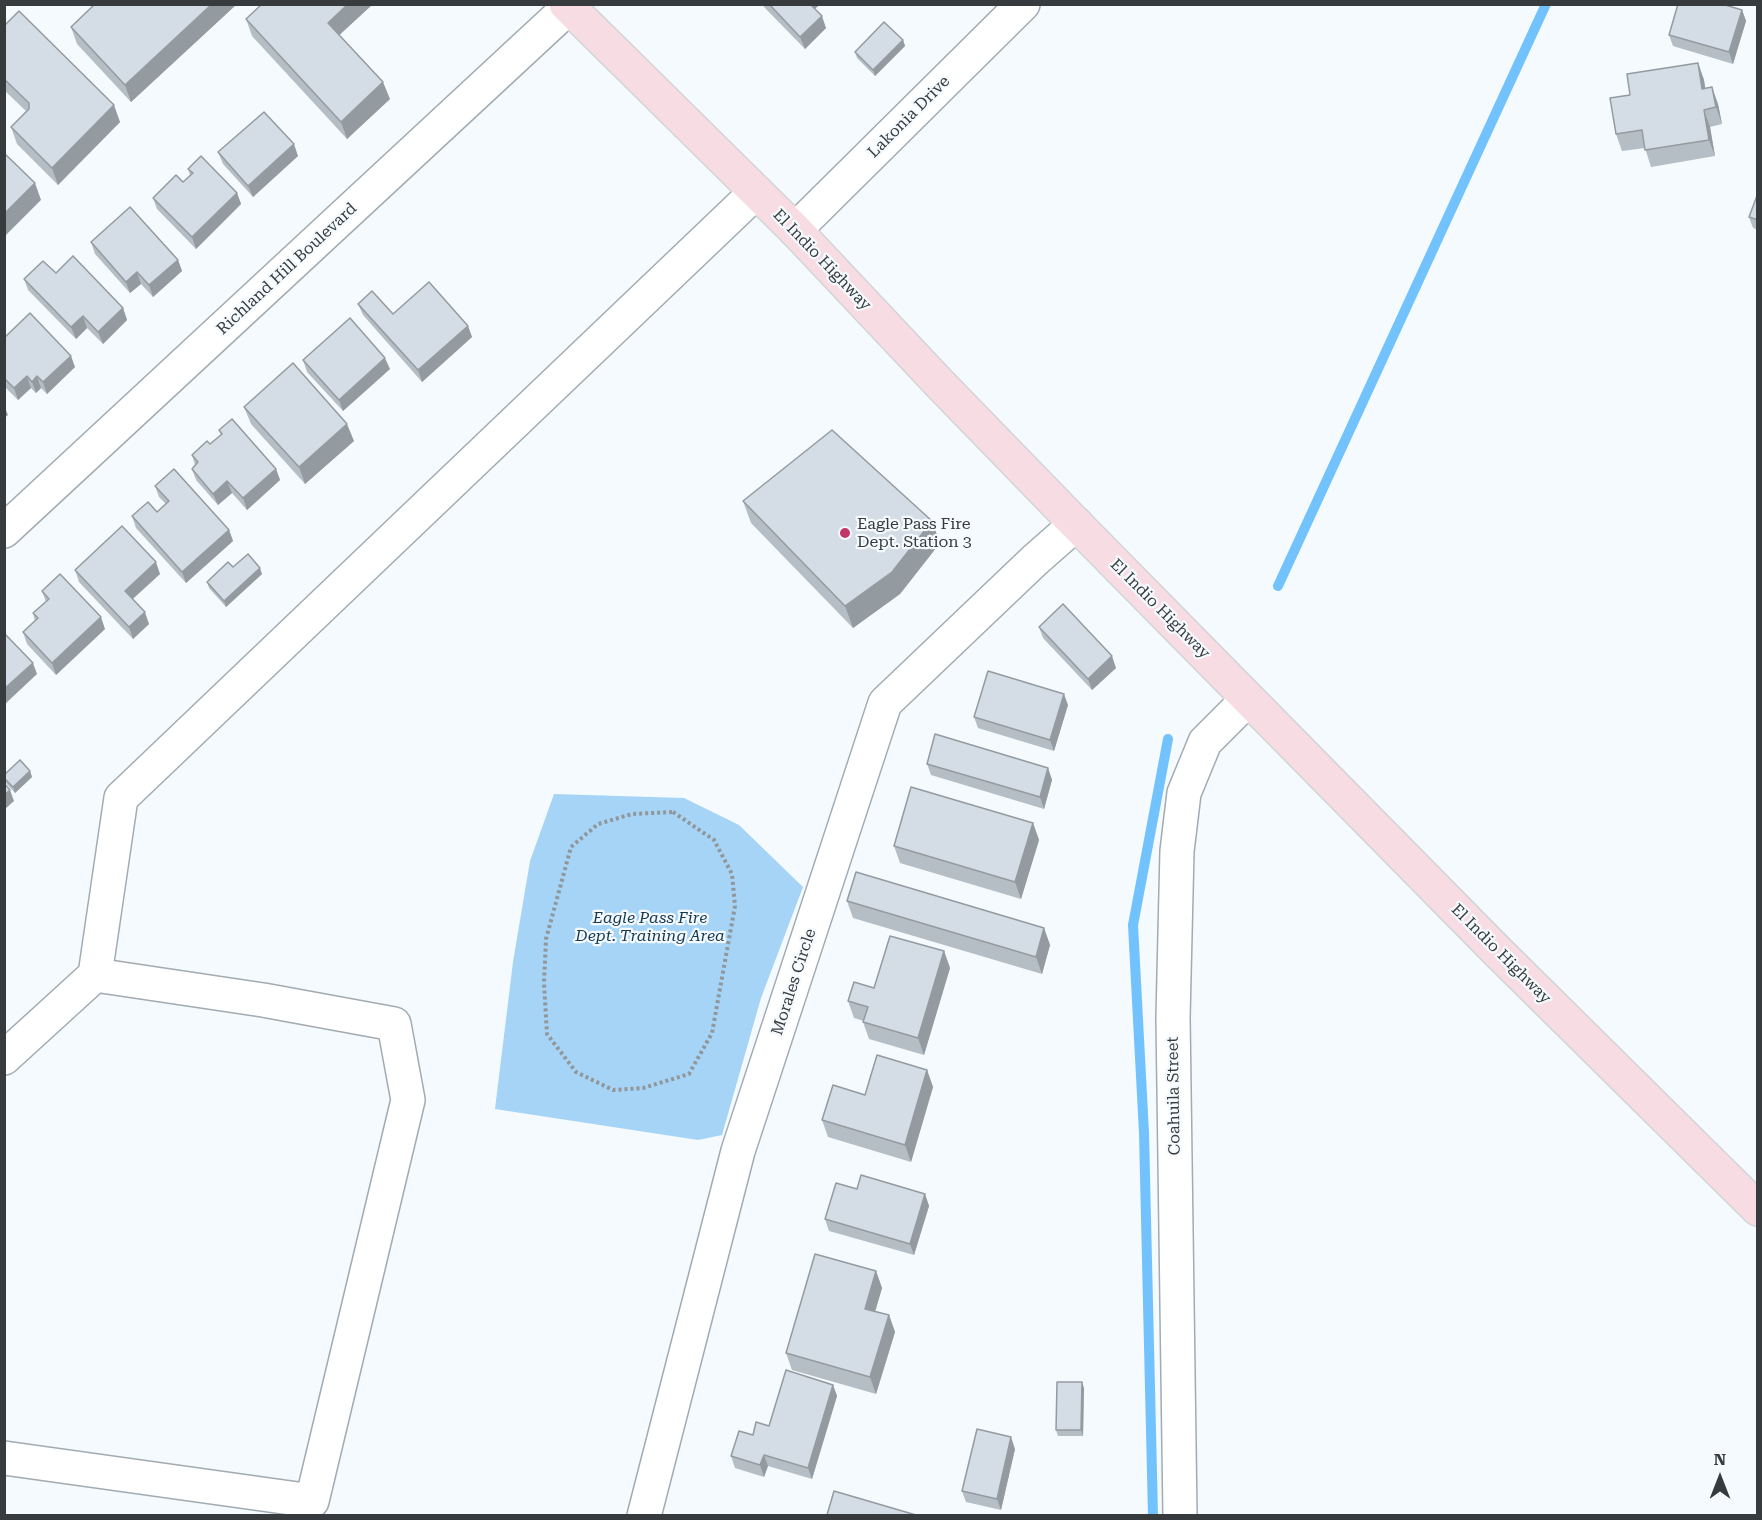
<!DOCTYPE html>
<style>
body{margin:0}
#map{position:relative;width:1762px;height:1520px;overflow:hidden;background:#f4fafe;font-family:"Roboto Serif",serif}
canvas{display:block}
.frame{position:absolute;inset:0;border:6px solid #373b3e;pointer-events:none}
.north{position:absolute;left:1690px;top:1448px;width:60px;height:60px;-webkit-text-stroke:4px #f4fafe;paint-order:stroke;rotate:0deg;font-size:16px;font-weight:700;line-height:24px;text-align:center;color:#373b3e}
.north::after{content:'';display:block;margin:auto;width:21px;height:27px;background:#373b3e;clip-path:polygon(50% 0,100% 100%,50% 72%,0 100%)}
</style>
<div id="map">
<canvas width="1762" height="1520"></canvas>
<div class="frame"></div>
<div class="north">N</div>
</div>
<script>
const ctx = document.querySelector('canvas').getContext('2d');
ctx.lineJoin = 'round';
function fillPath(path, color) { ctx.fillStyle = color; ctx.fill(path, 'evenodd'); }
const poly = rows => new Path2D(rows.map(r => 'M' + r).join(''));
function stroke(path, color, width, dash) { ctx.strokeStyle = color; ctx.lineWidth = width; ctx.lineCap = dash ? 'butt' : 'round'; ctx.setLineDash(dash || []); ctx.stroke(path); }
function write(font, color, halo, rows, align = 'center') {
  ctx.font = font + ' "Roboto Serif",serif'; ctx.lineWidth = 4.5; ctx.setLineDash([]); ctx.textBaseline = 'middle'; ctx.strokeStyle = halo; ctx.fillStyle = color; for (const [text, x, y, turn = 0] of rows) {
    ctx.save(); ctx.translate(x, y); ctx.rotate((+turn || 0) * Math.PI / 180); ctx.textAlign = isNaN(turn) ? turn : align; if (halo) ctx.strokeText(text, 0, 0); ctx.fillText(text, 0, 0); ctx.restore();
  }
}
const green = poly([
 [554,794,684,798,739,825,803,887,761,998,722,1135,698,1140,495,1109,513,962,530,861]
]);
const stream = poly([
 [1278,586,1546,4],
 [1153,1516,1144,1133,1133,925,1168,739]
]);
const path = poly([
 [673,812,714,840,732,874,735,906,712,1033,689,1074,643,1088,613,1090,576,1072,547,1034,544,983,546,939,571,847,598,824,632,814,673,812]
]);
const minor = poly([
 [795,230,1023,4],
 [4,531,569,7],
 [4,1058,95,975,121,798,756,192],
 [4,1458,312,1501,408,1100,394,1024,263,1000,95,975],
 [644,1516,738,1151,885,703,1035,560,1076,524],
 [1180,1516,1173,1017,1177,851,1184,793,1205,742,1248,699]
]);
const major = poly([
 [566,4,795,230,940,384,1076,524,1497,951,1758,1209]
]);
const wall = poly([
 [237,4,131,102,77,44,71,27],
 [373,4,339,35,390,99,347,139,252,36,246,19],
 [763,4,818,4,818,6,815,9,826,28,805,49,764,7],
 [1727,4,1727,6,1742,10,1746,21,1733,64,1673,46,1669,35],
 [4,26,120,122,58,185,17,144,11,127,26,111,4,90],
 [903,40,905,46,875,76,857,58,855,52],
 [1698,63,1704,80,1705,88,1718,104,1722,124,1710,127,1715,156,1651,167,1645,148,1622,151,1616,134,1630,95],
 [218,152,298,156,253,197,223,164],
 [188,169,237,193,241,204,196,249,157,209,153,198,183,182,190,175],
 [1758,193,1758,230,1753,228,1749,217],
 [91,242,178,260,182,271,153,297,141,284,130,293,95,254],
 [56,273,123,308,127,320,103,344,87,328,76,339,28,290,24,279],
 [358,304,393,314,468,326,472,337,422,382,363,315],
 [4,338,75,367,47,394,41,388,36,393,31,388,18,400,4,386],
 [303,360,390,369,343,411,307,372],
 [244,407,354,441,305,484,251,424],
 [219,430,276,469,280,480,247,510,232,493,218,505,196,480,192,469,195,465,192,455,210,444,221,435],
 [155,486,229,530,233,541,186,583,136,528,132,516,157,512,166,504,159,497],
 [743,501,940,543,900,594,853,628,751,523],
 [233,567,262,574,226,607,209,588,207,582],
 [75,570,160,574,133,599,149,624,133,639,79,582],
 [42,591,105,629,56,675,27,644,23,632,35,621,33,613,46,602],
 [1039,627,1116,668,1092,690,1043,638],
 [1068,705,1054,751,978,728,974,717],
 [927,764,1048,768,1052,780,1044,809,931,775],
 [30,771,32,777,15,793,5,782,4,775],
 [1033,823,1039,840,1021,899,900,863,894,846],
 [847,901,1044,928,1050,945,1042,974,853,918],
 [944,951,950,968,924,1055,869,1039,863,1022,864,1021,854,1018,848,1001],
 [927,1070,933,1087,911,1162,828,1137,822,1120,865,1095],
 [925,1194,929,1206,914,1255,829,1231,825,1219],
 [876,1271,882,1288,875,1311,889,1315,895,1332,876,1394,792,1370,786,1353],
 [833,1385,837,1396,812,1479,768,1466,764,1477,735,1468,731,1456,753,1435,769,1426],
 [1084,1388,1083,1436,1058,1436,1056,1430],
 [1015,1449,1001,1510,966,1502,962,1491]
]);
const shadedWall = poly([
 [212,4,237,4,131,102,125,85],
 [348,4,373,4,334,40,328,23],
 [808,4,818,4,818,6,811,12],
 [1742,10,1746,21,1733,64,1729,52],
 [822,16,826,28,805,49,800,37],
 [903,40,905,46,875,76,873,70],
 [1698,63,1704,80,1708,106,1702,89],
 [383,82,390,99,347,139,341,122],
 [1712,87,1718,104,1722,124,1716,107],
 [114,105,120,122,58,185,52,168],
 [1704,110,1710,127,1715,156,1709,140],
 [294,144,298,156,253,197,248,186],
 [35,183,41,200,4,237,4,214],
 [237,193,241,204,196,249,192,237],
 [178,260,182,271,153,297,149,285],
 [137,272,141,284,130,293,126,282],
 [123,308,127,320,103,344,98,332],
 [83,316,87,328,76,339,71,327],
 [468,326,472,337,422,382,418,370],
 [71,356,75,367,47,394,43,382],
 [385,358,390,369,343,411,339,400],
 [27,376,31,388,18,400,14,388],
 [37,376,41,388,36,393,32,382],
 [4,405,8,415,4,418],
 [347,424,354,441,305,484,299,467],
 [276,469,280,480,247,510,243,498],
 [227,481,232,493,218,505,213,494],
 [932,521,940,543,900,594,853,628,845,606],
 [229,530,233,541,186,583,182,572],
 [156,562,160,574,129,602,125,591],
 [260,568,262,574,226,607,224,601],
 [145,612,149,624,133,639,129,627],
 [101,617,105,629,56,675,52,663],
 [1112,656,1116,668,1092,690,1088,679],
 [33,663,37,674,4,705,4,689],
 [1064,694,1068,705,1054,751,1050,740],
 [1048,768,1052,780,1044,809,1040,797],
 [30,771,32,777,15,793,13,787],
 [10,790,14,801,4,810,4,795],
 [1033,823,1039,840,1021,899,1015,882],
 [1044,928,1050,945,1042,974,1036,957],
 [944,951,950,968,924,1055,918,1038],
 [927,1070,933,1087,911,1162,905,1145],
 [925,1194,929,1206,914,1255,910,1244],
 [876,1271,882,1288,871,1326,865,1309],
 [889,1315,895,1332,876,1394,870,1377],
 [1082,1382,1084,1388,1083,1436,1081,1430],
 [833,1385,837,1396,812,1479,808,1468],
 [1011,1437,1015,1449,1001,1510,997,1499],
 [764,1455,768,1466,764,1477,760,1465]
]);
const building = poly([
 [95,4,212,4,125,85,71,27,95,4],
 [262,4,348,4,328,23,383,82,341,122,246,19,262,4],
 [769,4,810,4,822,16,800,37,769,4],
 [1678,4,1722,4,1742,10,1729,52,1669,35,1678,4],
 [19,11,114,105,52,168,11,127,29,109,29,103,4,79,4,26,19,11],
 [884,22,903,40,873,70,855,52,884,22],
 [1698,63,1702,89,1712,87,1716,107,1704,110,1709,140,1645,150,1642,130,1616,134,1610,98,1630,95,1627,74,1698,63],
 [264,112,294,144,248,186,218,152,264,112],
 [4,153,35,183,4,214,4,153],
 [201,156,237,193,192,237,153,198,176,175,183,182,193,173,188,169,201,156],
 [1758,193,1758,220,1749,217,1758,193],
 [130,207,178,260,149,285,137,272,126,282,91,242,130,207],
 [73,256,123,308,98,332,83,316,71,327,24,279,43,261,56,273,73,256],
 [429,282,468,326,418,370,358,304,372,291,393,314,429,282],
 [30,313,71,356,43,382,37,376,32,382,27,376,14,388,4,378,4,338,30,313],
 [350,318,385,358,339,400,303,360,350,318],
 [293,363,347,424,299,467,244,407,293,363],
 [232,419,276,469,243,498,227,481,213,494,192,469,198,462,192,455,207,441,210,444,222,434,219,430,232,419],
 [832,430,932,521,892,572,845,606,743,501,832,430],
 [174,469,229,530,182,572,132,516,148,502,157,512,169,501,155,486,174,469],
 [122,526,156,562,125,591,145,612,129,627,75,570,122,526],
 [248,554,260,568,224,601,207,582,228,562,233,567,248,554],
 [60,574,101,617,52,663,23,632,38,618,33,613,49,599,42,591,60,574],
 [1063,604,1112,656,1088,679,1039,627,1063,604],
 [4,633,33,663,4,689,4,633],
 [988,671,1064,694,1050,740,974,717,988,671],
 [935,734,1048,768,1040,797,927,764,935,734],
 [20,760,30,771,13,787,4,778,4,775,20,760],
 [4,783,10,790,4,795,4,783],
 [911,787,1033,823,1015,882,894,846,911,787],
 [856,872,1044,928,1036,957,847,901,856,872],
 [890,936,944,951,918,1038,863,1022,868,1007,848,1001,854,982,874,988,890,936],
 [877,1055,927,1070,905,1145,822,1120,833,1085,865,1095,877,1055],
 [861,1175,925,1194,910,1244,825,1219,836,1183,857,1189,861,1175],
 [815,1254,876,1271,865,1309,889,1315,870,1377,786,1353,815,1254],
 [786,1370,833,1385,808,1468,764,1455,760,1465,731,1456,739,1431,753,1435,756,1422,769,1426,786,1370],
 [1057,1382,1082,1382,1081,1430,1056,1430,1057,1382],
 [977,1429,1011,1437,997,1499,962,1491,977,1429],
 [834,1491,916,1515,827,1515,834,1491]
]);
const markers = [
 [845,533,6,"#c23669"]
];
const streetNames = [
 ["Lakonia Drive",909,117,-45],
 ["El Indio Highway",822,260,46],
 ["Richland Hill Boulevard",287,269,-43],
 ["El Indio Highway",1160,609,45],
 ["El Indio Highway",1501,954,45],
 ["Morales Circle",794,982,-72],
 ["Coahuila Street",1174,1096,-91]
];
const poiNames = [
 ["Eagle Pass Fire",857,524],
 ["Dept. Station 3",857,542]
];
const parkNames = [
 ["Eagle Pass Fire",650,918],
 ["Dept. Training Area",650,936]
];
fillPath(green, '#a6d4f7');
stroke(stream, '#72c3fd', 10);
stroke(minor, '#a2abb2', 36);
stroke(major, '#d3d4d5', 36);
stroke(path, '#919699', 4, [3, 3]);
stroke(minor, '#fff', 33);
stroke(major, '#f8dce3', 33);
fillPath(wall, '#b6bec5');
fillPath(shadedWall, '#949ba0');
fillPath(building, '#d4dde5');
stroke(building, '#949ba0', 1.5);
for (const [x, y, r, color] of markers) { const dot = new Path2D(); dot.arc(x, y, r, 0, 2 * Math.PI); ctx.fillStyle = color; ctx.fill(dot); stroke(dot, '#f4fafe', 2); }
write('16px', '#373b3e', '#f4fafe', streetNames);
write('16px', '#373b3e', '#f4fafe', poiNames, 'left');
write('italic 16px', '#153850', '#f4fafe', parkNames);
</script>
